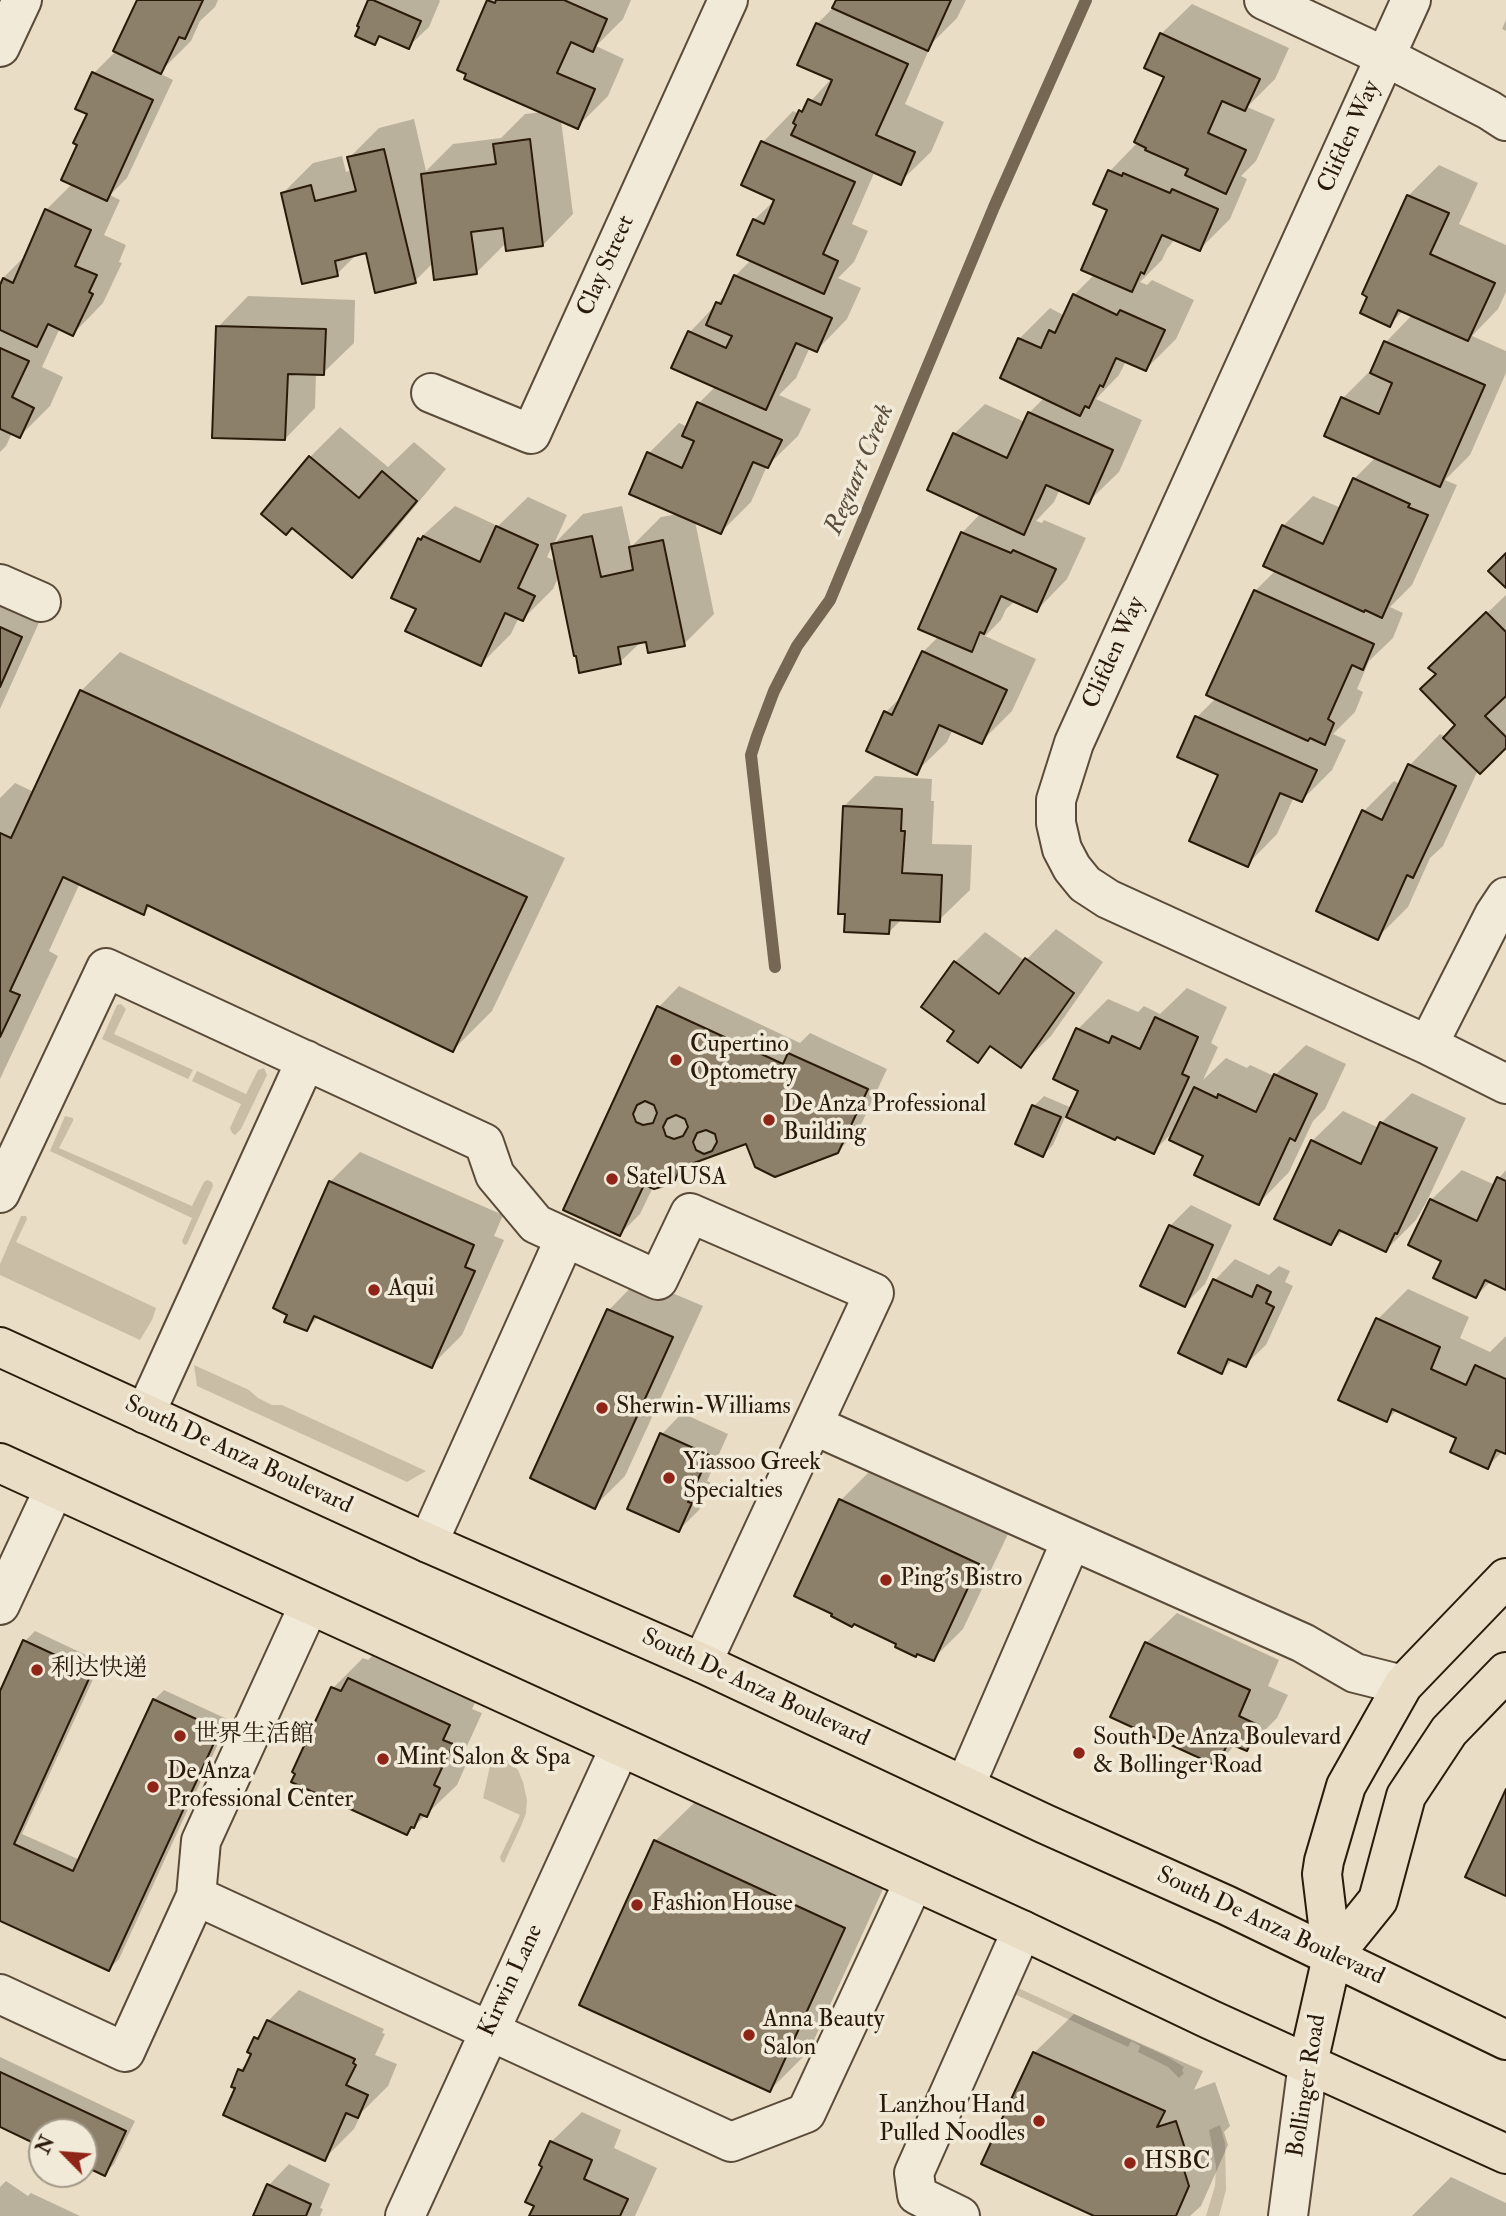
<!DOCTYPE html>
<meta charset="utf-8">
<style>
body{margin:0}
#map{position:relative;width:1506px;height:2216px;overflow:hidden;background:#e9dec5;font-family:"IM FELL Double Pica",serif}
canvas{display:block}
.north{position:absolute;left:28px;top:2118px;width:70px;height:70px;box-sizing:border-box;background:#f1ead9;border:2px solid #a19786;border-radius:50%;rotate:295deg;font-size:19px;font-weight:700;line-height:28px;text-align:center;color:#2a1a0a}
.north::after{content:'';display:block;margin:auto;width:24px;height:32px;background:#8f2418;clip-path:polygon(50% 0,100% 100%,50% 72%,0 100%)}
</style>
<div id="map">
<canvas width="1506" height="2216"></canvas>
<div class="north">N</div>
</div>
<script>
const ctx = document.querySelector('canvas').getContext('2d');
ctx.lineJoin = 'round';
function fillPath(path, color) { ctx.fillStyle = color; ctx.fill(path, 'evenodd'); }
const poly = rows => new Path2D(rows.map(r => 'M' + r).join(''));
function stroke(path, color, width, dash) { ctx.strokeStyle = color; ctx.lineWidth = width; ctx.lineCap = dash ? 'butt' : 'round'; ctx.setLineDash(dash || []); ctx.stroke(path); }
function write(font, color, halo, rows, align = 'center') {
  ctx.font = font + ' "IM FELL Double Pica","Noto Serif SC",serif'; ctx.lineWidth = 7; ctx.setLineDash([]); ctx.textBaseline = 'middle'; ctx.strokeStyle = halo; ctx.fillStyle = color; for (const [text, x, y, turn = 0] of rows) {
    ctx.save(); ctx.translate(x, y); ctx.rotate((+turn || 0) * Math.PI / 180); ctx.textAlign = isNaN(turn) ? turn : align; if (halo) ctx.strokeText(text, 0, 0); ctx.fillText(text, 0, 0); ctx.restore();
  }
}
const green = poly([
 [121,1004,126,1009,114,1034,193,1070,188,1079,102,1039,117,1005],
 [264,1068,267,1075,241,1129,235,1135,232,1133,230,1128,241,1104,192,1081,197,1071,246,1094,258,1070],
 [65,1116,73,1118,73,1121,59,1148,192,1206,204,1182,207,1180,212,1182,213,1186,187,1244,184,1245,182,1241,192,1218,50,1151],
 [21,1216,26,1216,27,1219,16,1242,156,1308,152,1320,140,1340,0,1275,0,1264],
 [194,1365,249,1390,258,1398,272,1405,282,1405,426,1471,407,1482,197,1386],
 [493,1752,507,1759,518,1770,523,1782,527,1800,526,1813,522,1824,504,1863,501,1861,500,1857,520,1815,483,1798],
 [1016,1987,1168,2057,1184,2067,1182,2071,1184,2073,1179,2078,1168,2067,1138,2052,1140,2046,1131,2041,1128,2047,1010,1992],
 [1220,2125,1225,2143,1226,2190,1219,2216,1206,2216,1215,2186,1216,2166,1209,2130]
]);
const shadow = poly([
 [139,0,218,0,215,7,200,21,191,41,159,73,173,80,127,178,110,195,120,200,104,235,126,245,119,262,122,263,103,303,73,334,60,328,42,367,63,377,50,406,20,436,12,433,6,446,0,452,0,281,22,259,24,260,46,210,73,183,80,144,89,113,94,73,115,52],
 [370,0,439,0,440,1,429,27,408,47,382,35,374,43],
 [489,0,631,0,623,19,596,46,624,59,608,96,577,127,561,120,573,214,543,245,507,242,476,273,433,263,415,281,367,251,357,254,337,274,282,194,313,163,342,156,346,172,352,170,349,158,379,128,414,119,426,171,453,144,501,138,525,114,543,112,460,69],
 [837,0,966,0,957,18,932,43,905,104,944,122,931,152,900,182,875,171,852,224,868,231,854,262,838,278,861,288,847,319,817,350,810,347,796,378,779,395,811,409,798,436,767,466,751,502,721,532,695,521,714,614,684,644,642,641,620,662,559,576,553,589,523,619,519,617,511,634,481,664,418,608,419,539,455,506,498,526,528,497,567,515,554,544,583,514,622,506,631,547,661,517,678,514,649,453,679,423,688,427,699,403,716,386,690,332,728,292,735,276,751,260,754,220,776,199,743,184,763,142,793,111,799,114,832,78,817,24,834,7],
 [553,544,557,562,547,557],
 [1192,4,1289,48,1275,79,1247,107,1275,119,1256,161,1241,176,1247,179,1230,219,1200,249,1175,239,1167,249,1162,260,1140,282,1147,285,1152,280,1194,300,1176,339,1146,369,1126,361,1119,375,1096,399,1142,420,1119,472,1088,502,1060,489,1054,502,1036,521,1042,523,1044,520,1086,538,1067,579,1037,610,1014,602,1006,609,1001,620,985,636,1036,659,1012,711,981,742,953,729,947,742,916,772,886,712,903,695,923,652,939,636,962,533,981,513,954,434,985,404,1025,422,1029,413,1045,397,1002,378,1019,339,1050,308,1065,316,1074,295,1095,274,1109,209,1110,171,1138,142,1166,76,1161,34],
 [1506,20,1506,31,1502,29],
 [1439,165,1478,183,1459,224,1506,245,1506,292,1498,309,1472,336,1506,351,1506,373,1470,455,1445,480,1457,485,1412,585,1390,607,1403,613,1393,638,1369,661,1357,689,1363,692,1355,712,1333,734,1346,740,1332,770,1302,800,1294,797,1277,834,1247,865,1221,774,1197,717,1216,698,1255,591,1276,570,1283,526,1313,496,1341,508,1354,479,1376,457,1343,398,1373,368,1386,342,1413,314,1404,310,1390,324,1369,296,1364,293,1408,196],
 [248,296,355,300,354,343,323,373,316,373,315,408,285,439,218,327],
 [340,427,388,467,414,442,446,469,382,546,351,576,310,457],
 [1506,595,1506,745,1478,770,1443,846,1430,858,1408,907,1378,937,1364,811,1394,781,1400,784,1410,765,1440,734,1446,737,1458,725,1438,673,1461,638],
 [0,597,42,616,0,709],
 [120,652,565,858,492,1011,453,1050,151,905,144,913,80,883,49,951,58,956,0,1079,0,798,15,783,34,792,81,691],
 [875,776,932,779,931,801,934,801,932,844,972,845,970,890,939,920,902,919,889,932,844,806],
 [1056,929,1103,962,1051,1036,1020,1066,992,1046,978,1061,955,962,985,932,1025,961],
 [679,986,800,1043,810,1033,887,1069,858,1131,837,1152,747,1142,692,1162,673,1181,653,1187,640,1214,620,1234,565,1209,659,1007],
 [1187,988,1227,1007,1211,1043,1218,1047,1203,1080,1226,1058,1247,1068,1250,1065,1274,1076,1306,1045,1346,1064,1325,1109,1313,1121,1289,1172,1259,1203,1175,1130,1153,1152,1118,1135,1115,1138,1066,1115,1053,1145,1043,1155,1017,1144,1034,1106,1044,1096,1072,1108,1080,1090,1078,1029,1108,999,1138,1012,1144,1006,1160,1014],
 [1412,1093,1466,1118,1427,1201,1416,1220,1386,1250,1344,1230,1331,1243,1312,1141,1343,1111,1379,1128,1381,1123],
 [360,1152,503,1215,494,1236,504,1240,462,1335,431,1366,319,1316,307,1329,289,1314,330,1182],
 [1462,1170,1495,1185,1499,1178,1506,1170,1506,1288,1491,1281,1476,1296,1443,1260,1431,1200],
 [1191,1205,1232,1225,1205,1284,1185,1304,1170,1226],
 [1235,1259,1269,1275,1279,1266,1290,1271,1285,1282,1293,1286,1266,1345,1245,1365,1233,1360,1221,1372,1181,1353,1215,1280],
 [639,1279,703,1306,625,1476,594,1507,532,1478,609,1310],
 [1408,1289,1469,1317,1460,1338,1490,1352,1506,1336,1506,1453,1503,1451,1487,1467,1458,1437,1397,1410,1387,1420,1378,1319],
 [682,1413,728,1434,707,1481,711,1483,699,1510,679,1530,629,1508,662,1434],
 [871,1470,1008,1534,963,1629,933,1659,841,1500],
 [1177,1613,1279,1660,1268,1686,1288,1695,1277,1718,1246,1749,1236,1744,1217,1764,1146,1643],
 [35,1631,101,1662,22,1834,80,1860,154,1700,164,1690,229,1720,119,1959,109,1969,0,1919,0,1695,25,1641],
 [380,1648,479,1695,472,1709,482,1713,463,1755,469,1758,457,1785,407,1833,298,1773,333,1688,363,1658,368,1660],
 [695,1802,883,1889,809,2051,770,2090,655,1841],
 [299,1990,384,2029,382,2033,385,2034,375,2055,397,2064,388,2086,362,2112,354,2129,324,2159,237,2087,240,2070,250,2060,256,2038,264,2030,268,2021],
 [1074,2014,1203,2071,1194,2090,1215,2082,1230,2126,1224,2132,1228,2145,1201,2206,1190,2216,1098,2216,1034,2053],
 [0,2057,135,2121,114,2164,104,2174,84,2164,84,2132,42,2132,42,2145,0,2125],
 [582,2112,621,2130,614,2148,657,2168,635,2216,531,2216,536,2205,551,2142],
 [289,2164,330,2184,320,2208,323,2209,320,2216,255,2216,269,2185],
 [1451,2177,1506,2203,1506,2216,1412,2216],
 [6,2181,28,2196,31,2193,80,2216,0,2216,0,2187]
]);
const stream = poly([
 [775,967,751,755,757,736,774,691,797,646,830,600,994,207,1086,0]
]);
const building = poly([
 [137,0,203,0,185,39,179,37,161,74,113,51,137,0],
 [368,0,373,0,421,21,409,49,379,36,375,45,355,36,359,27,357,26,368,0],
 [487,0,495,3,496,0,564,0,607,19,593,52,571,42,557,73,595,89,578,129,464,79,466,74,457,70,487,0],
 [836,0,951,0,928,51,832,8,836,0],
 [816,23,908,64,876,135,915,152,901,185,791,135,796,125,793,123,799,110,802,112,808,99,821,105,832,80,797,65,816,23],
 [1160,33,1260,79,1245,111,1222,101,1208,133,1246,150,1226,194,1185,175,1188,169,1145,150,1146,148,1134,142,1164,77,1144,68,1160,33],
 [92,72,153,100,107,201,61,180,77,145,73,143,87,114,75,109,92,72],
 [530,139,543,246,506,251,503,228,471,232,477,274,434,280,421,174,496,164,493,144,530,139],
 [761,141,855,182,823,254,838,261,824,294,737,255,753,219,764,224,774,200,741,185,761,141],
 [384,149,416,283,375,293,366,253,335,261,338,276,302,284,281,193,311,185,315,201,356,191,347,157,384,149],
 [1108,170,1122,176,1123,173,1170,193,1172,189,1218,209,1200,251,1162,235,1144,274,1141,272,1132,292,1081,270,1107,210,1093,204,1108,170],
 [1407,195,1449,213,1430,254,1495,283,1468,341,1398,310,1390,327,1360,313,1367,297,1362,294,1407,195],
 [45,209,91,230,75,266,97,275,89,292,93,294,73,336,48,324,37,347,0,330,0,285,3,278,13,283,45,209],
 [734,275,832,318,817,352,796,343,766,410,671,368,688,331,726,348,732,336,706,325,716,302,721,304,734,275],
 [1073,294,1117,315,1120,310,1165,330,1146,371,1116,358,1103,387,1100,385,1089,408,1085,406,1080,416,1000,378,1018,338,1041,348,1049,330,1055,333,1073,294],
 [216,326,326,329,324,375,288,374,285,440,212,438,216,326],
 [1384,341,1485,385,1440,487,1324,436,1341,397,1379,414,1392,383,1370,373,1384,341],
 [0,348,29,361,12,397,34,408,20,438,0,429,0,348],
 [697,402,782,440,768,468,753,462,721,534,629,494,647,452,682,468,694,441,682,436,697,402],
 [1028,412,1113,450,1089,504,1046,485,1024,535,927,490,953,433,1007,458,1028,412],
 [309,456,359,498,382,471,417,501,352,578,292,528,286,535,261,514,309,456],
 [1353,478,1410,504,1408,507,1428,515,1382,618,1365,610,1364,612,1263,566,1282,525,1323,544,1353,478],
 [496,526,538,545,518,588,535,596,523,621,505,613,481,666,405,631,416,609,391,598,418,538,421,540,423,536,480,562,496,526],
 [961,532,1011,553,1013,550,1056,569,1037,612,1001,596,984,634,980,632,972,652,918,629,961,532],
 [592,536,601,577,633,570,629,547,663,540,685,646,648,653,646,642,618,647,621,664,579,673,576,656,574,656,551,544,592,536],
 [1506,553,1506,588,1488,571,1506,553],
 [1254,590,1374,644,1363,670,1352,665,1328,719,1334,723,1325,745,1310,738,1308,741,1206,695,1254,590],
 [1486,612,1506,632,1506,696,1485,716,1506,737,1506,748,1480,774,1443,738,1455,725,1420,689,1436,674,1428,668,1486,612],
 [0,627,22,637,0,687,0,627],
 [922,651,1007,690,982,744,939,725,917,775,866,751,884,711,892,715,922,651],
 [80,690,527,897,453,1052,147,905,144,915,63,877,10,991,20,995,0,1037,0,833,11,838,80,690],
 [1195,716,1317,770,1302,802,1280,793,1248,867,1189,841,1218,775,1177,757,1195,716],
 [1408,764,1456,786,1413,878,1407,875,1378,940,1316,911,1362,810,1382,820,1408,764],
 [843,806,902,809,901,831,905,831,902,873,942,875,940,922,890,920,889,934,844,932,845,914,838,914,843,806],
 [1025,958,1074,993,1021,1068,990,1046,978,1063,947,1041,954,1031,921,1007,954,961,999,994,1025,958],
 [657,1006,783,1064,788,1053,868,1089,838,1153,775,1177,755,1167,746,1144,680,1168,674,1183,654,1189,644,1185,620,1236,563,1210,657,1006],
 [645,1101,654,1105,657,1113,653,1123,643,1125,636,1122,633,1114,637,1105,645,1101],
 [676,1115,685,1119,688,1127,683,1136,674,1139,666,1136,663,1127,667,1119,676,1115],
 [706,1130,715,1134,717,1142,712,1151,704,1154,696,1150,693,1142,697,1133,706,1130],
 [1155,1017,1198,1037,1182,1074,1189,1077,1154,1154,1117,1137,1115,1140,1066,1117,1078,1091,1053,1079,1076,1028,1109,1043,1112,1036,1140,1049,1155,1017],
 [1274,1074,1317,1094,1295,1141,1290,1138,1259,1205,1194,1175,1203,1156,1169,1140,1194,1087,1217,1098,1218,1094,1256,1112,1274,1074],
 [1032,1105,1061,1117,1043,1157,1015,1144,1032,1105],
 [1380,1122,1437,1148,1397,1234,1395,1233,1386,1252,1339,1230,1331,1245,1274,1219,1311,1140,1361,1164,1380,1122],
 [1497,1177,1506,1181,1506,1290,1485,1280,1476,1298,1433,1278,1441,1261,1408,1245,1430,1199,1477,1221,1497,1177],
 [329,1181,474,1245,465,1267,475,1271,432,1368,314,1316,307,1331,284,1322,287,1315,273,1308,329,1181],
 [1169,1225,1213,1245,1185,1307,1140,1286,1169,1225],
 [1213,1279,1252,1297,1257,1285,1271,1292,1266,1303,1274,1307,1246,1367,1228,1359,1222,1374,1178,1353,1213,1279],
 [607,1309,673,1337,595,1509,530,1478,607,1309],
 [1376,1318,1440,1347,1431,1369,1466,1385,1475,1365,1506,1379,1506,1454,1496,1450,1488,1469,1450,1452,1456,1438,1392,1409,1387,1422,1338,1400,1376,1318],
 [660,1433,709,1455,688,1502,692,1503,679,1532,627,1509,660,1433],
 [839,1499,979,1564,934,1661,917,1654,916,1657,895,1647,896,1644,854,1624,852,1627,831,1616,832,1614,794,1596,839,1499],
 [23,1640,92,1672,14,1844,73,1871,153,1699,220,1730,109,1971,0,1921,0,1691,23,1640],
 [1145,1642,1250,1690,1239,1716,1258,1725,1247,1751,1228,1743,1217,1766,1110,1717,1145,1642],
 [348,1678,450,1725,443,1740,453,1744,434,1785,440,1788,427,1817,420,1814,414,1828,411,1827,407,1835,291,1782,295,1774,292,1772,331,1687,341,1691,348,1678],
 [1506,1789,1506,1896,1465,1877,1506,1789],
 [654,1840,845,1928,770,2092,579,2005,654,1840],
 [267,2020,355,2059,353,2063,356,2065,346,2085,368,2095,358,2118,346,2113,325,2161,223,2115,235,2088,231,2087,238,2069,243,2071,251,2054,247,2052,254,2037,258,2039,267,2020],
 [1033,2052,1165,2111,1157,2127,1176,2121,1191,2167,1184,2170,1189,2186,1176,2216,1094,2216,981,2164,1033,2052],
 [0,2072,126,2131,105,2176,84,2166,84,2132,42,2132,42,2147,0,2127,0,2072],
 [550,2141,592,2160,584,2179,628,2199,620,2216,529,2216,534,2206,525,2202,542,2167,539,2165,550,2141],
 [267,2184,311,2204,306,2216,253,2216,267,2184]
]);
const minor = poly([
 [1264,0,1386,57,1489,110,1506,121],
 [1411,0,1074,743,1056,800,1056,823,1062,849,1072,868,1085,884,1108,899,1428,1045,1506,1084],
 [0,47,22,0],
 [431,393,531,434,728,0],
 [0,584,41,602],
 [1428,1045,1494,915,1506,897],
 [0,1193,106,968,484,1143,495,1175,536,1224,658,1280,690,1213,874,1293,702,1663],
 [145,1414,306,1060],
 [813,1425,1303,1643,1355,1673,1403,1685],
 [428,1543,565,1238],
 [0,1605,54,1489],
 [965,1786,1071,1541],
 [196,1896,201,1841,309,1605],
 [0,1994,125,2052,196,1896,731,2142,806,2113,914,1881],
 [405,2216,620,1747],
 [960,2216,917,2195,914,2173,1022,1930],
 [1288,2216,1308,2063]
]);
const major = poly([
 [0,1347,428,1543,702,1663,1045,1824,1226,1905,1506,2040],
 [0,1463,1022,1930,1209,2019,1506,2154],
 [1332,1957,1378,1900,1406,1796,1449,1731,1506,1672],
 [1308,2063,1332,1957,1322,1874,1324,1861,1346,1786,1403,1685,1506,1578]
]);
const markers = [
 [676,1060,7,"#8f2418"],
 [769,1120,7,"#8f2418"],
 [612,1179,7,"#8f2418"],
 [374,1290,7,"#8f2418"],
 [602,1408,7,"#8f2418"],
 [669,1478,7,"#8f2418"],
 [886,1580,7,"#8f2418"],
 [37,1670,7,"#8f2418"],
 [180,1736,7,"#8f2418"],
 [1079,1753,7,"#8f2418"],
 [383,1759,7,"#8f2418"],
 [153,1787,7,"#8f2418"],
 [637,1905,7,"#8f2418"],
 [749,2035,7,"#8f2418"],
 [1039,2121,7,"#8f2418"],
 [1130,2163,7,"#8f2418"]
];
const streetNames = [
 ["Clifden Way",1350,137,-66],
 ["Clay Street",607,266,-66],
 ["Clifden Way",1115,653,-66],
 ["South De Anza Boulevard",238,1456,25],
 ["South De Anza Boulevard",755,1689,25],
 ["South De Anza Boulevard",1270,1927,25],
 ["Kirwin Lane",512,1981,-65],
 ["Bollinger Road",1308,2086,-81]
];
const poiNames = [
 ["Cupertino",690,1046],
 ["Optometry",690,1074],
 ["De Anza Professional",783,1106],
 ["Building",783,1134],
 ["Satel USA",626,1179],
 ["Aqui",388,1290],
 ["Sherwin-Williams",616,1408],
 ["Yiassoo Greek",683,1464],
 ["Specialties",683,1492],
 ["Ping's Bistro",900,1580],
 ["利达快递",51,1670],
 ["世界生活館",194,1736],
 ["South De Anza Boulevard",1093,1739],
 ["& Bollinger Road",1093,1767],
 ["Mint Salon & Spa",397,1759],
 ["De Anza",167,1773],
 ["Professional Center",167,1801],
 ["Fashion House",651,1905],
 ["Anna Beauty",763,2021],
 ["Salon",763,2049],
 ["Lanzhou Hand",1025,2107,"right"],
 ["Pulled Noodles",1025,2135,"right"],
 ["HSBC",1144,2163]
];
const waterNames = [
 ["Regnart Creek",861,470,-67]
];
fillPath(green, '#c9bda5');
fillPath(shadow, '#0003');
stroke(stream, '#766754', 12);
fillPath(building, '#8d806b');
stroke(building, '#2a1a0a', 2);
stroke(minor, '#5a4b39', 42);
stroke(major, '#2a1a0a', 42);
stroke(minor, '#f1ead9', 38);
stroke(major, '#e9dec5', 38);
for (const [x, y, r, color] of markers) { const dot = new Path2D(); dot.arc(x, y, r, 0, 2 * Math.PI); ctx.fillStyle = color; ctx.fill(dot); stroke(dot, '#f1ead9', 2.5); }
write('24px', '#2a1a0a', '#f1ead9', streetNames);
write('24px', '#2a1a0a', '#f1ead9', poiNames, 'left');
write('italic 26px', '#5c4e3b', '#f1ead9', waterNames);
</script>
